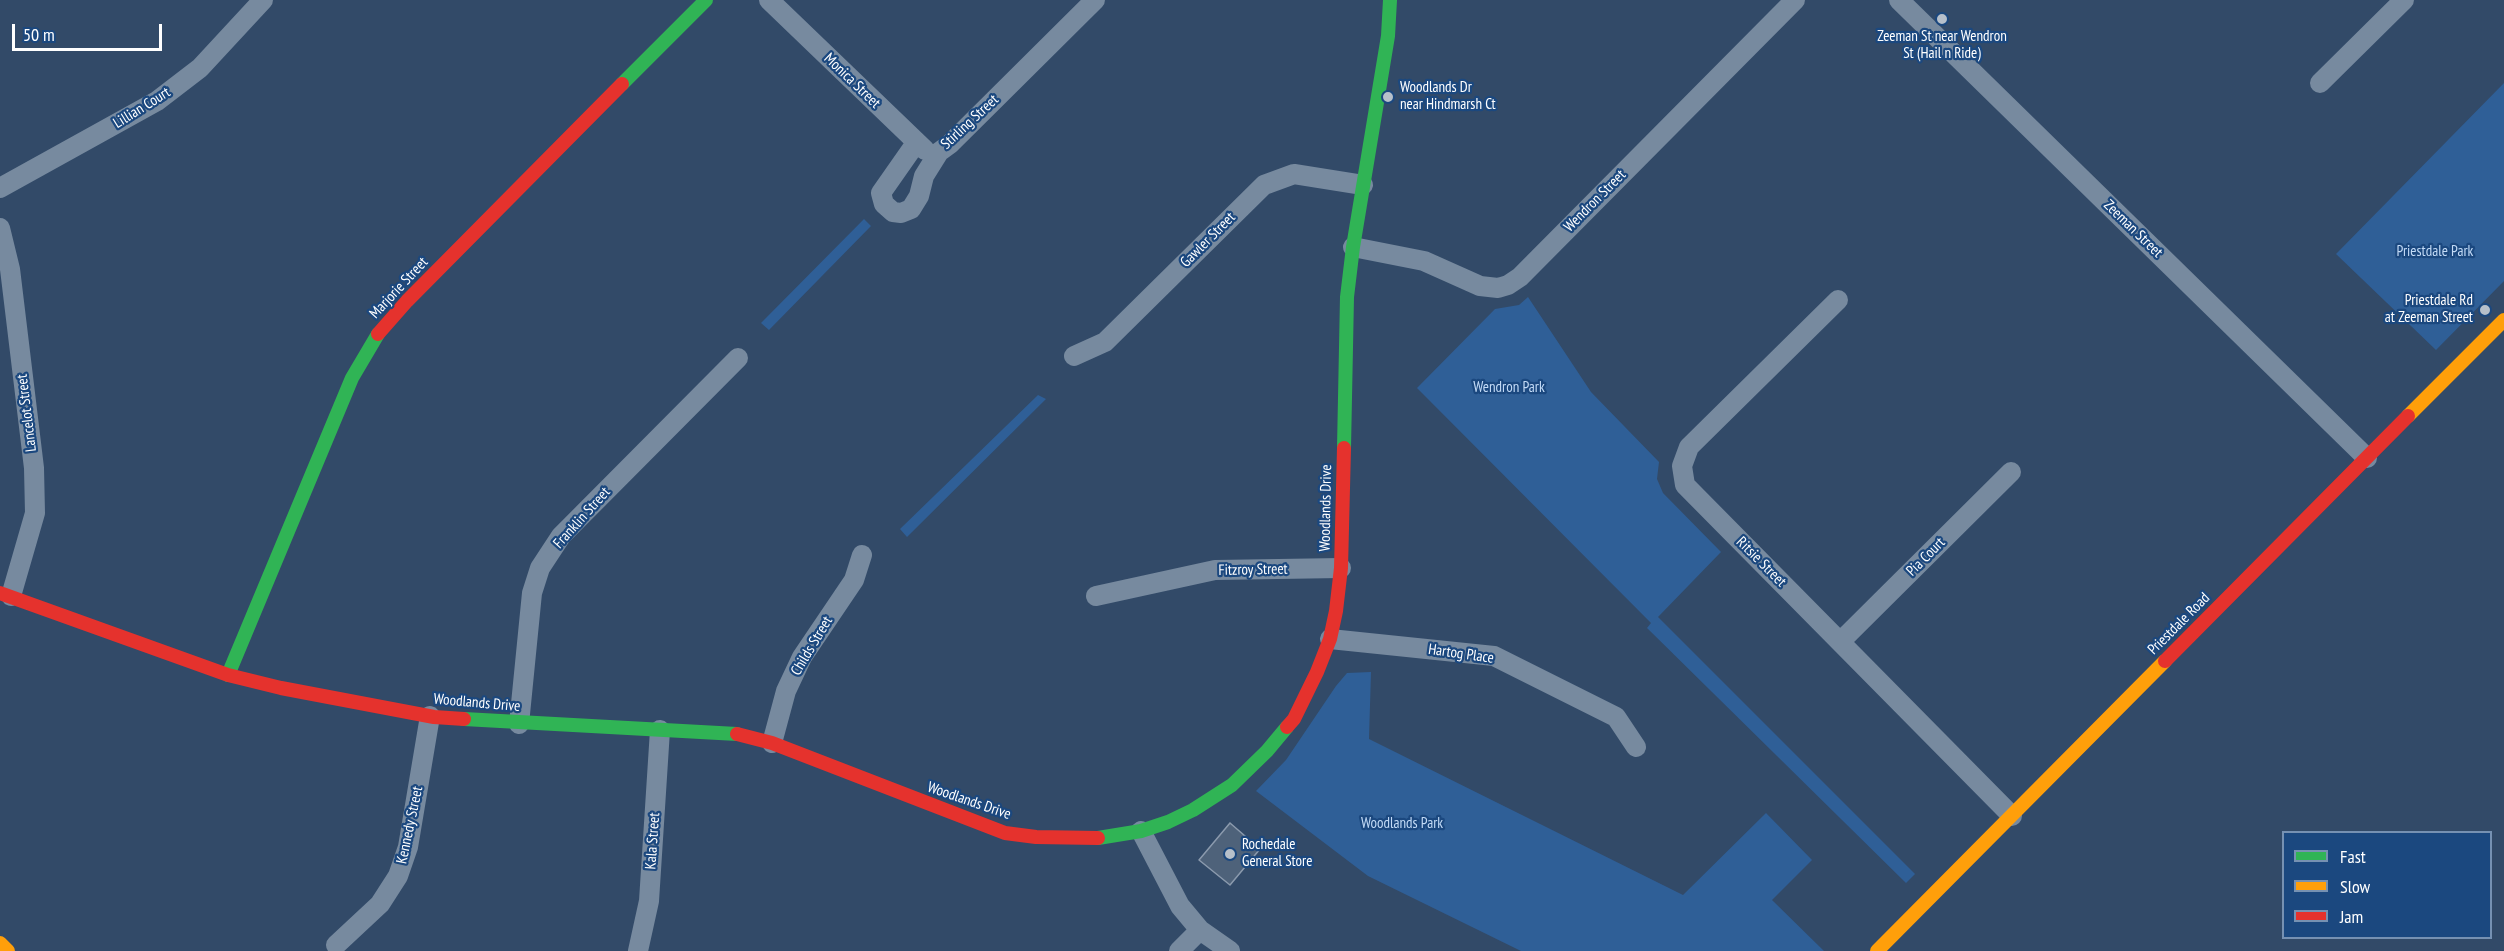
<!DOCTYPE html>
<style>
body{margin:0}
#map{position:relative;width:2504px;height:951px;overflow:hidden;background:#324a68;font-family:"PT Sans Narrow",sans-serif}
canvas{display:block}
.legend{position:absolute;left:2282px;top:831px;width:210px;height:108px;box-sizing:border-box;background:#1b487f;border:2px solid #7691b2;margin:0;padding:8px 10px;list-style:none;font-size:18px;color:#fff}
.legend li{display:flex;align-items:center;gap:12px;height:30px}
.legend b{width:30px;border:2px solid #7691b2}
.scale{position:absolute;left:12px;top:24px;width:150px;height:27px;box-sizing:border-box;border:3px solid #fff;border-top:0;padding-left:8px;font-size:18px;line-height:21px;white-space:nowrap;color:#fff;-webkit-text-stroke:4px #1b487f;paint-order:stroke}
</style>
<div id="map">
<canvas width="2504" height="951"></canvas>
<ul class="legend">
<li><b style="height:8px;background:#30b455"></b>Fast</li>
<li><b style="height:8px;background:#ff9f0a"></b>Slow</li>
<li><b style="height:8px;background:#e5322d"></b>Jam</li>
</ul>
<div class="scale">50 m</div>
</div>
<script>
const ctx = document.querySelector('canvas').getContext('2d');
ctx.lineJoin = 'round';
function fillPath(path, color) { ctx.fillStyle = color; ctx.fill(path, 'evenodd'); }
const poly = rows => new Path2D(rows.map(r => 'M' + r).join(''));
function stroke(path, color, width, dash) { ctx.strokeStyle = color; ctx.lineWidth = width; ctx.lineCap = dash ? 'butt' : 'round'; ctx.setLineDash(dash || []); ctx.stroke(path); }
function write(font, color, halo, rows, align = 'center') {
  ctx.font = font + ' "PT Sans Narrow",sans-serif'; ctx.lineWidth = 4.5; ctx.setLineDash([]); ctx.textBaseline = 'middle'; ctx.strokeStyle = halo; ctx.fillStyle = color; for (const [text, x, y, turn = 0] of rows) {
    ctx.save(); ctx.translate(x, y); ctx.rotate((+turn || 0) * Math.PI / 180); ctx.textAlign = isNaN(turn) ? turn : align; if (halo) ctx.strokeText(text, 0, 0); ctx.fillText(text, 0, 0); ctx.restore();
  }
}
const green = poly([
 [2504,83,2504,281,2436,350,2336,254],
 [864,219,871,226,769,330,761,323],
 [1528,297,1591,392,1659,462,1657,479,1663,493,1721,552,1658,617,1915,874,1906,883,1647,628,1651,623,1417,388,1495,309,1519,305],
 [1038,395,1046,399,907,537,900,529],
 [1371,672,1369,739,1683,895,1766,813,1812,860,1772,900,1824,951,1521,951,1368,876,1256,791,1286,760,1336,686,1347,673]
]);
const building = poly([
 [1230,823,1260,849,1230,885,1199,860,1230,823]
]);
const street = poly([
 [769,0,925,150],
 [1899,0,2367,458],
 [2320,83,2404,0],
 [916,143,881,193,884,204,893,212,901,213,911,209,919,196,924,176,939,152,950,144,1095,0],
 [0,188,157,101,200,68,263,0],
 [0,228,10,269,34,468,35,513,11,596],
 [1353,247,1424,261,1480,286,1498,288,1508,285,1520,277,1795,0],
 [1838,300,1689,447,1682,466,1685,485,2012,816],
 [1074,356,1105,342,1264,185,1294,174,1363,185],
 [1096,596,1215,570,1341,568],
 [1330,639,1494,656,1616,717,1636,747],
 [1840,642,2011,472],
 [519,724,532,593,540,568,561,536,738,358],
 [772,743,786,691,802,657,854,580,862,555],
 [1141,831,1180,906,1200,930,1230,951],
 [336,945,380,904,398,876,408,847,430,716],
 [638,951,649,901,660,730],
 [1179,951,1200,930]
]);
const fast = poly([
 [622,84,706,0],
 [1344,448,1347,297,1353,247,1388,36,1390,0],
 [228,675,352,378,378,334],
 [464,719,737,734],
 [1098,838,1141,831,1168,822,1193,810,1232,785,1267,751,1287,727]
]);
const slow = poly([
 [2408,416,2504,320],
 [0,943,8,951],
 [1877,951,2165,661]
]);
const jam = poly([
 [378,334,407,301,622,84],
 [0,593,228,675,281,688,434,717,464,719],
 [2165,661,2408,416],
 [1287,727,1294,719,1317,672,1330,639,1336,611,1341,568,1344,448],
 [737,734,772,743,1005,833,1036,837,1098,838]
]);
const markers = [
 [1942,19,6,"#b7c0ca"],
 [1388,97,6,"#b7c0ca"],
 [2485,310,6,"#b7c0ca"],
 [1230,854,6,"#b7c0ca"]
];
const poiNames = [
 ["Zeeman St near Wendron",1942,37,"center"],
 ["St (Hail n Ride)",1942,54,"center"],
 ["Woodlands Dr",1400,88],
 ["near Hindmarsh Ct",1400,105],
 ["Priestdale Rd",2473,301,"right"],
 ["at Zeeman Street",2473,318,"right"],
 ["Rochedale",1242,845],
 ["General Store",1242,862]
];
const streetNames = [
 ["Monica Street",852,81,44],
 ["Lillian Court",142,108,-32],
 ["Stirling Street",970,122,-43],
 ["Wendron Street",1595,201,-45],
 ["Zeeman Street",2133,229,44],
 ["Gawler Street",1208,240,-45],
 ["Marjorie Street",399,288,-47],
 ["Lancelot Street",27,413,-97],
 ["Woodlands Drive",1326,508,-89],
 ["Franklin Street",582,518,-48],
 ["Pia Court",1926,557,-45],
 ["Ritsie Street",1761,562,45],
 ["Fitzroy Street",1253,570,-1],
 ["Priestdale Road",2179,624,-45],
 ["Childs Street",812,646,-59],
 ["Hartog Place",1461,654,8],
 ["Woodlands Drive",477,703,5],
 ["Woodlands Drive",969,801,19],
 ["Kennedy Street",410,825,-78],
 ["Kala Street",653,841,-86]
];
const parkNames = [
 ["Priestdale Park",2435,252],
 ["Wendron Park",1509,388],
 ["Woodlands Park",1402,824]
];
fillPath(green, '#2f5f97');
fillPath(building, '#4e627a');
stroke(building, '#8b9aad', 1.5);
stroke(street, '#778a9f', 20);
stroke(fast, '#30b455', 14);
stroke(slow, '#ff9f0a', 14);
stroke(jam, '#e5322d', 14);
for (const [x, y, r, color] of markers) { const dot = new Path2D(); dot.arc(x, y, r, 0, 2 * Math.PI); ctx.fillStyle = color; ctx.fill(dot); stroke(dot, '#1b487f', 2); }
write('15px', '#fff', '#1b487f', poiNames, 'left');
write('15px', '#fff', '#1b487f', streetNames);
write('15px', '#c3dbf7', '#1b487f', parkNames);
</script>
